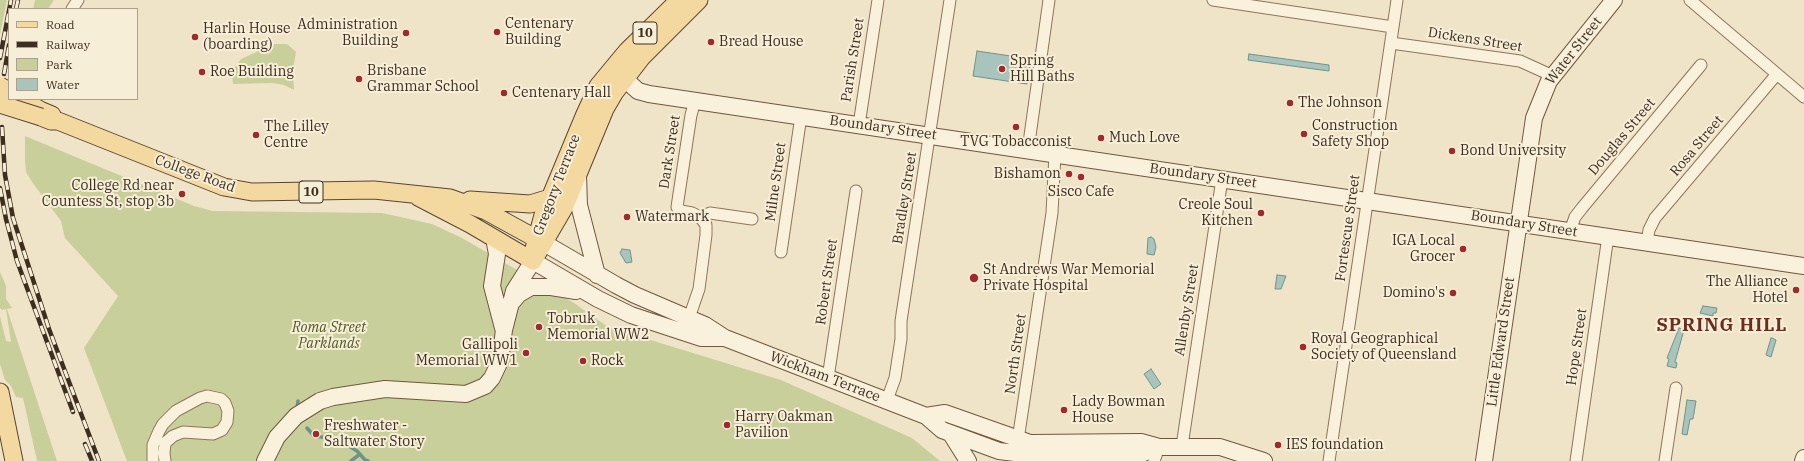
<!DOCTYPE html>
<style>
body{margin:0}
#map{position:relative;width:1804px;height:461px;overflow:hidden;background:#f0e4c8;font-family:"IBM Plex Serif",serif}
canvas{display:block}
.legend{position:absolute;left:8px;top:8px;width:130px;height:92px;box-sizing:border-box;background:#f7eed8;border:1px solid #ada18e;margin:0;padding:5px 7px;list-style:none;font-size:12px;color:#3d2e20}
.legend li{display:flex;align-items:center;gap:8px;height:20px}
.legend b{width:20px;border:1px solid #ada18e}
</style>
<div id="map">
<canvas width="1804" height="461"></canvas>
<ul class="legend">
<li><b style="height:5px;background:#f3d9a0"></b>Road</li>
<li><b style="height:5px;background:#3d2e20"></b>Railway</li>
<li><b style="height:11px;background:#c9cf9b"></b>Park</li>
<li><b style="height:11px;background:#a9c4bc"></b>Water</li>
</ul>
</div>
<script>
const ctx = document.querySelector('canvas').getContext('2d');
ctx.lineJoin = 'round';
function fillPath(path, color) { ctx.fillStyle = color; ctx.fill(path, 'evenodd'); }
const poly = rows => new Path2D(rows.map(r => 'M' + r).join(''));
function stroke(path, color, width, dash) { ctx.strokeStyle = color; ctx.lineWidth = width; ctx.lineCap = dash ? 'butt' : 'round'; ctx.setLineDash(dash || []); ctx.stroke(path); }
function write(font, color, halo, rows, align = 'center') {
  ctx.font = font + ' "IBM Plex Serif",serif'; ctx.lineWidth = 4; ctx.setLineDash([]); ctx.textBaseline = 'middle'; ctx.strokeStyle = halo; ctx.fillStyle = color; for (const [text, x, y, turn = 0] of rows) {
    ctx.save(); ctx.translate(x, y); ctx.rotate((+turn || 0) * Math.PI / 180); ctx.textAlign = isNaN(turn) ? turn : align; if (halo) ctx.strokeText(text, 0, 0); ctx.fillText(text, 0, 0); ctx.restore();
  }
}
const green = poly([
 [0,0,7,0,0,34],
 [35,0,54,0,48,9,33,9],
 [274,44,287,44,296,52,293,70,294,90,284,85,273,83,233,84,232,75,234,69,241,59],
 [25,136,194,206,213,211,382,213,432,224,462,238,574,303,608,327,781,380,912,438,940,461,127,461,84,348,118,296,65,238,61,221,32,182,26,172,25,160],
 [0,272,6,286,6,299,12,308,7,309,57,461,37,461,23,398,16,397,11,386,5,380,0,364,0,316,6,341,11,342,6,309,2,310,0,308]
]);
const water = poly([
 [977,51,1031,59,1027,84,973,76,977,51],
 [1249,54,1329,65,1329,71,1248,60,1249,54],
 [1151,237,1154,239,1156,247,1154,255,1147,254,1148,238,1151,237],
 [622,249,630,250,632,262,626,263,620,253,622,249],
 [1277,275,1286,276,1281,289,1275,289,1277,275],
 [1703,306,1717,308,1716,313,1713,313,1713,316,1700,313,1703,306],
 [1679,328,1684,330,1675,362,1677,363,1676,368,1667,366,1669,359,1667,358,1679,328],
 [1771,338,1772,338,1776,340,1771,357,1766,355,1771,338],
 [1151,369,1161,384,1154,389,1144,374,1151,369],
 [1687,400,1696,401,1693,419,1690,419,1687,435,1682,434,1687,400]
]);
const stream = poly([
 [297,408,298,401],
 [307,428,314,436,336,439,344,443,357,451,365,460,368,461],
 [351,461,360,454]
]);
const street = poly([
 [1213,0,1393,27],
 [1690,0,1804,97],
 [72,9,78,0],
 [1391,43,1520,61,1553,76],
 [859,125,878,0],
 [1028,150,1049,0],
 [700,217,710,213,752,219],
 [1570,231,1575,217,1582,208,1701,65],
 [1647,242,1649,230,1655,218,1777,74],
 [781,252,801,116],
 [689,318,699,289,706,235,706,225,700,217,692,213,681,211,677,207,691,115,695,101],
 [828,378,856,191],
 [887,400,895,378,901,339,901,321,950,0],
 [1018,440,1052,213,1055,154],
 [1182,446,1222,179],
 [153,461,153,445,159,431,163,424,176,411,200,398,207,396,221,399,225,403,228,411,227,422,222,430,213,434,183,432,173,436,165,443,164,453,165,461],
 [1154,461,1159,447],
 [1329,461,1397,0],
 [1576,461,1608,236],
 [1665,461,1676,388]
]);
const secondary = poly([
 [616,71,638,91,649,94,1804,266],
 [578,175,579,205,597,275],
 [494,238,497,254,492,286,503,328],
 [544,243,616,285,635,295,705,325,725,338,926,416,942,430,999,451,1038,456,1122,455,1141,454,1159,447],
 [513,301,519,294,531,287,551,287,576,291],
 [926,416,945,413,1030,443,1141,442,1159,447,1220,447,1264,461],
 [951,434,968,461],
 [265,461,277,437,296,416,320,401,333,397,385,389,466,394,485,386,492,378,500,361,504,330,514,291,533,261,598,299,631,315,701,338,725,338],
 [1484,461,1534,118,1549,81,1614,0],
 [1803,461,1804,458]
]);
const primary = poly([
 [22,99,40,110,52,115],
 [41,117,51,121,58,121,224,187,252,192,374,190,450,198,486,211,544,243],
 [418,197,470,224,533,261],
 [470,200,530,204,550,198],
 [534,249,543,215,585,114,598,86,627,51,679,0],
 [533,261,564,208,605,109,615,92,642,57,699,0],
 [0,392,14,461]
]);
const rail = poly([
 [16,9,18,0],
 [0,58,11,0],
 [4,74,9,45],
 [2,127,5,175,13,218,49,329,99,461],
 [0,188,6,219,17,261,73,412],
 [85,444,92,461]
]);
const primaryBridge = poly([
 [0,86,9,91],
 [0,104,41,117]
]);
const markers = [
 [497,32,4,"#9e2a2b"],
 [406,33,4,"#9e2a2b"],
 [195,37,4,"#9e2a2b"],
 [711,42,4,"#9e2a2b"],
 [1002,69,4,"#9e2a2b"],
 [202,72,4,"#9e2a2b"],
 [359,79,4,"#9e2a2b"],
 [504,93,4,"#9e2a2b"],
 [1290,103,4,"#9e2a2b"],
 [1016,127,4,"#9e2a2b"],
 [1304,134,4,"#9e2a2b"],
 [256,135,4,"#9e2a2b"],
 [1101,138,4,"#9e2a2b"],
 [1452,151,4,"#9e2a2b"],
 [1069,174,4,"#9e2a2b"],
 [1081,177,4,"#9e2a2b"],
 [182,194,4,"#9e2a2b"],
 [1261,213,4,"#9e2a2b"],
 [627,217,4,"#9e2a2b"],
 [1463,249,4,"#9e2a2b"],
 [974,278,5,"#9e2a2b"],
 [1796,290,4,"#9e2a2b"],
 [1453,293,4,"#9e2a2b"],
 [539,327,4,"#9e2a2b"],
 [1303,347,4,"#9e2a2b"],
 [526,353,4,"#9e2a2b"],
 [583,361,4,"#9e2a2b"],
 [1064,410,4,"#9e2a2b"],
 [727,425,4,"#9e2a2b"],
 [316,434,4,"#9e2a2b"],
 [1278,445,4,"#9e2a2b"]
];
const shields = [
 [645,33,24],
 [311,192,24]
];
const shieldNames = [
 ["10",645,33],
 ["10",311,192]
];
const poiNames = [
 ["Centenary",505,24],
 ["Building",505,40],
 ["Administration",398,25,"right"],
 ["Building",398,41,"right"],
 ["Harlin House",203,29],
 ["(boarding)",203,45],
 ["Bread House",719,42],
 ["Spring",1010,61],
 ["Hill Baths",1010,77],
 ["Brisbane",367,71],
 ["Grammar School",367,87],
 ["Roe Building",210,72],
 ["Centenary Hall",512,93],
 ["The Johnson",1298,103],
 ["Construction",1312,126],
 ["Safety Shop",1312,142],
 ["The Lilley",264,127],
 ["Centre",264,143],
 ["Much Love",1109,138],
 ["TVG Tobacconist",1016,142,"center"],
 ["Bond University",1460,151],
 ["Bishamon",1061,174,"right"],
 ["College Rd near",174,186,"right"],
 ["Countess St, stop 3b",174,202,"right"],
 ["Sisco Cafe",1081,192,"center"],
 ["Creole Soul",1253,205,"right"],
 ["Kitchen",1253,221,"right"],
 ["Watermark",635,217],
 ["IGA Local",1455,241,"right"],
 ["Grocer",1455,257,"right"],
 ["St Andrews War Memorial",983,270],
 ["Private Hospital",983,286],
 ["The Alliance",1788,282,"right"],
 ["Hotel",1788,298,"right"],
 ["Domino's",1445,293,"right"],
 ["Tobruk",547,319],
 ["Memorial WW2",547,335],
 ["Royal Geographical",1311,339],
 ["Society of Queensland",1311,355],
 ["Gallipoli",518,345,"right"],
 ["Memorial WW1",518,361,"right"],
 ["Rock",591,361],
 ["Lady Bowman",1072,402],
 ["House",1072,418],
 ["Harry Oakman",735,417],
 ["Pavilion",735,433],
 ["Freshwater -",324,426],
 ["Saltwater Story",324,442],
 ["IES foundation",1286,445]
];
const streetNames = [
 ["Dickens Street",1475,40,9],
 ["Water Street",1574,51,-52],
 ["Parish Street",853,60,-81],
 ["Boundary Street",883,128,8],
 ["Douglas Street",1622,137,-50],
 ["Rosa Street",1697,146,-50],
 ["Dark Street",670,152,-81],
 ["College Road",195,174,20],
 ["Boundary Street",1203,176,8],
 ["Milne Street",776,182,-82],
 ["Gregory Terrace",557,185,-69],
 ["Bradley Street",905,198,-81],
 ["Boundary Street",1524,224,9],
 ["Fortescue Street",1348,228,-82],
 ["Robert Street",827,282,-82],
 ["Allenby Street",1187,310,-81],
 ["Little Edward Street",1501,342,-82],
 ["Hope Street",1577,347,-82],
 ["North Street",1016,354,-82],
 ["Wickham Terrace",825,377,21]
];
const parkNames = [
 ["Roma Street",329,328],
 ["Parklands",329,344]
];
const districtNames = [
 ["SPRING HILL",1722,326]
];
fillPath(green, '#c9cf9b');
fillPath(water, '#a9c4bc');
stroke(water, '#6f938a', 1);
stroke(stream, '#6f938a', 3.5);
stroke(street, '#8d765c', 13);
stroke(secondary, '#6f573f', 18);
stroke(primary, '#5b4430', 19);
stroke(street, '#faf1dc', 11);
stroke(secondary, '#faf1dc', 16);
stroke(primary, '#f3d9a0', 17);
stroke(rail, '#3d2e20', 4.5);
stroke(rail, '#f7eed8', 3, [9]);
stroke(primaryBridge, '#5b4430', 19, []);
stroke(primaryBridge, '#f3d9a0', 17);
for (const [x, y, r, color] of markers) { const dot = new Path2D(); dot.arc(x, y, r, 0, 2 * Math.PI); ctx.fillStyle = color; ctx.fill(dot); stroke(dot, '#f7eed8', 1.5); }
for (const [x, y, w] of shields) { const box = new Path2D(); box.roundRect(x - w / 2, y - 11, w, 22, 3); ctx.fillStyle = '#f7eed8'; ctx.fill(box); stroke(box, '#3d2e20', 1); }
write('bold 13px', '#3d2e20', null, shieldNames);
write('14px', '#3d2e20', '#f7eed8', poiNames, 'left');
write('14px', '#3d2e20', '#f7eed8', streetNames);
write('italic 14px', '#4d5a26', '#f7eed8', parkNames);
ctx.letterSpacing = '1px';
write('bold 18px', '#6b2e1e', '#f7eed8', districtNames);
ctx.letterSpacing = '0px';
</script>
